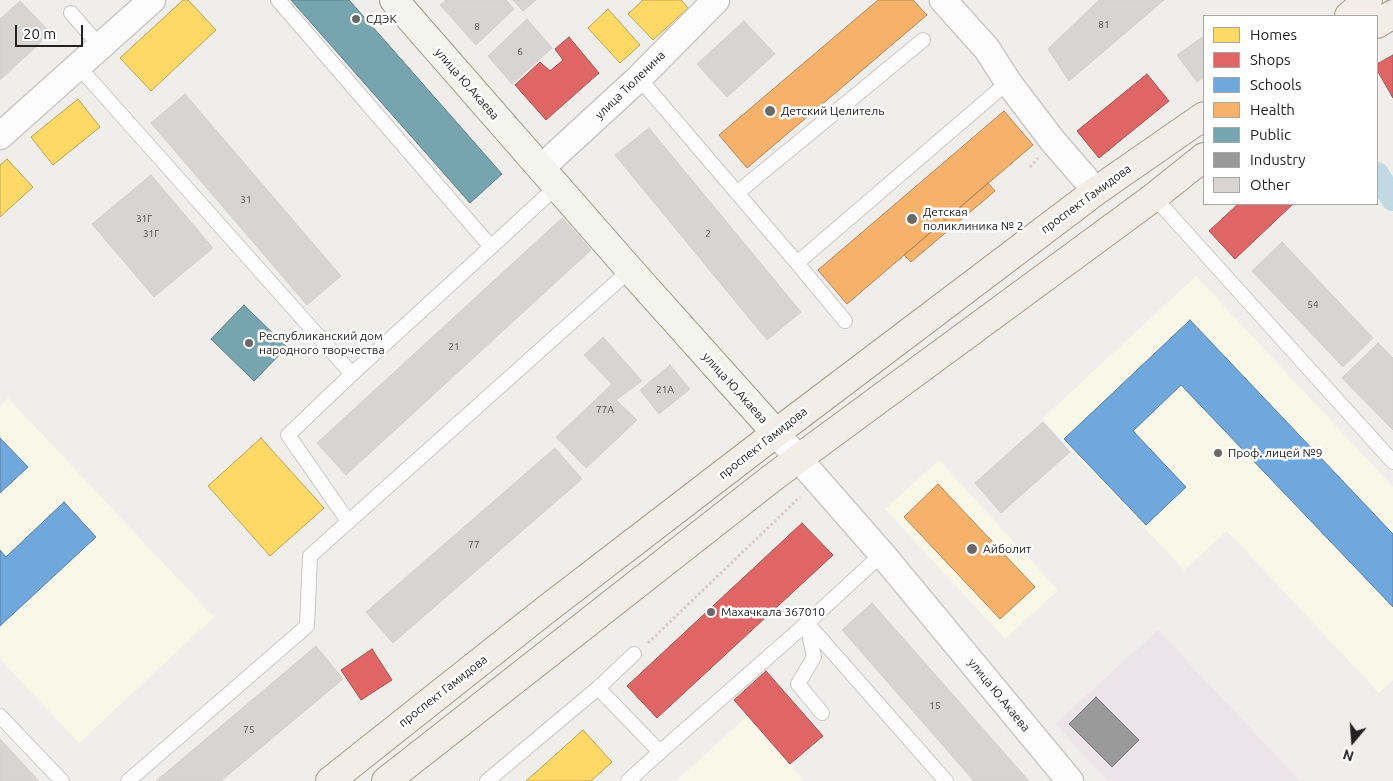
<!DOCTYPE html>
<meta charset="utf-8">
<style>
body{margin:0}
#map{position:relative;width:1393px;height:781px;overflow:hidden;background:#f0eeeb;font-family:Ubuntu,sans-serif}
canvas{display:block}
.legend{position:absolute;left:1203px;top:15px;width:175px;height:190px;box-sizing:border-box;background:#fff;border:1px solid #a7a7a7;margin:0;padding:6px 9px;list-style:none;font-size:15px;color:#222}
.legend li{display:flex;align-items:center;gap:10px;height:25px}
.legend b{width:25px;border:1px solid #a7a7a7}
.north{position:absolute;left:1328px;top:716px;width:50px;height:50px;-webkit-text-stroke:4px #fff;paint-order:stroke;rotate:198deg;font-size:14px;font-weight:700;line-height:20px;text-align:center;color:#222}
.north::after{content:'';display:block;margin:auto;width:18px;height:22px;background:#222;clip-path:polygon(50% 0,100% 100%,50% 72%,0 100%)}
.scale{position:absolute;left:15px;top:25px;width:68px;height:22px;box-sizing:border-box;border:2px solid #222;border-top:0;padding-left:6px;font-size:15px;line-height:18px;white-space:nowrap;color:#222;-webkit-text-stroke:4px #fff;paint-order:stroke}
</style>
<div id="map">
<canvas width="1393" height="781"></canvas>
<ul class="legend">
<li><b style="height:14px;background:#ffd966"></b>Homes</li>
<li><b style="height:14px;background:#e06666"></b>Shops</li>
<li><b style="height:14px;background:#6fa8dc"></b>Schools</li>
<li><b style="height:14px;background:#f6b26b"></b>Health</li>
<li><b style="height:14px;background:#76a5af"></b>Public</li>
<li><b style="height:14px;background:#999"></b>Industry</li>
<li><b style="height:14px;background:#d7d4d2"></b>Other</li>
</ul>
<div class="north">N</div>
<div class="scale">20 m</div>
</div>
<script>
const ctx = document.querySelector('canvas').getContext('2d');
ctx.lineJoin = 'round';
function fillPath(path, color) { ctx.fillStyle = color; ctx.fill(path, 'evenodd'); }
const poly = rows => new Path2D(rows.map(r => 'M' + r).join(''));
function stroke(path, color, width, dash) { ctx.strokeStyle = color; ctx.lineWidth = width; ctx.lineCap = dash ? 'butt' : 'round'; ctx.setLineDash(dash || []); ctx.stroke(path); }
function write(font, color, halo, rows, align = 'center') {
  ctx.font = font + ' Ubuntu,sans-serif'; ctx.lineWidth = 5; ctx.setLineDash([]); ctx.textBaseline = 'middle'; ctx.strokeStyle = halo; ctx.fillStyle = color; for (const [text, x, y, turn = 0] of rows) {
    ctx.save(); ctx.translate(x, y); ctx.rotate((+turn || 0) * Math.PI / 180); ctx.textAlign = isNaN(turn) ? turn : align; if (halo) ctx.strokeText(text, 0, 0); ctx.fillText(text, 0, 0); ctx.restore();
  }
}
const industrial = poly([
 [1158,630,1300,781,1108,781,1055,724]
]);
const education = poly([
 [1196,276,1393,487,1393,680,1379,693,1227,531,1184,570,1042,419],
 [8,398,214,617,79,743,0,659,0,406],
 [939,460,1058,590,1005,639,885,509],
 [746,717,805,781,676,781,719,742]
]);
const homes = poly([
 [183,0,188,0,216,30,151,91,120,58,183,0],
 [643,0,681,0,688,8,653,40,628,14,643,0],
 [608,9,640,45,620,63,588,28,608,9],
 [78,99,100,127,53,165,31,137,78,99],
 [7,159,33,187,0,217,0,165,7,159],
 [261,438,324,508,270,556,208,486,261,438],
 [583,730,612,762,591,781,526,781,583,730]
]);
const shops = poly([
 [569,37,599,73,546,120,515,85,540,62,550,71,563,60,555,49,569,37],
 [1393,55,1393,98,1377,70,1377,64,1393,55],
 [1147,74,1169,101,1099,158,1077,131,1147,74],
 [1238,204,1293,204,1235,259,1209,231,1238,204],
 [802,523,833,555,657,718,627,686,802,523],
 [372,649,392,680,361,700,341,670,372,649],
 [766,671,823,736,790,764,734,700,766,671]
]);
const schools = poly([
 [1190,320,1393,534,1393,607,1181,385,1133,431,1186,487,1146,525,1064,439,1190,320],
 [0,438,28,467,0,493,0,438],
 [64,502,96,537,0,626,0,550,6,557,64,502]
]);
const health = poly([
 [878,0,913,0,927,15,747,168,719,135,878,0],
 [1004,111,1033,145,847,304,818,270,1004,111],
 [988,183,995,191,911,262,904,255,988,183],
 [938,484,1035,587,1000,619,904,517,938,484]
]);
const public = poly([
 [291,0,349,0,502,174,470,203,291,0],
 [244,305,287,347,254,381,211,339,244,305]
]);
const industry = poly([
 [1096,697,1139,740,1112,767,1069,724,1096,697]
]);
const canal = poly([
 [1377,174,1393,199]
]);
const building = poly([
 [446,0,506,0,514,9,476,45,440,5,446,0],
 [513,0,536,0,523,11,513,0],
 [1099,0,1164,0,1069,81,1048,49,1099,0],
 [20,1,51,33,0,80,0,19,20,1],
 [527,19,552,48,512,84,488,56,527,19],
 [744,21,775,54,727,97,697,64,744,21],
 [1204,36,1204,77,1197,82,1177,55,1204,36],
 [185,94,341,276,307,305,151,123,185,94],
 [649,128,801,312,767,340,615,155,649,128],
 [151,175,213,248,154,297,92,224,151,175],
 [562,218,591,250,346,475,317,443,562,218],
 [1282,242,1373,338,1343,367,1252,271,1282,242],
 [603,337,642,381,616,400,637,420,586,468,556,437,612,384,584,355,603,337],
 [1378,343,1393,358,1393,430,1342,378,1378,343],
 [670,365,690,389,659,414,640,390,670,365],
 [1043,422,1070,452,1001,513,975,483,1043,422],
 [555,448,582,479,393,643,366,612,555,448],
 [872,603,1029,781,974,781,842,630,872,603],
 [316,646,343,679,221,781,156,781,316,646],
 [0,739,39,781,0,781,0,739]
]);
const path = poly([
 [1030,167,1038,158],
 [648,643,800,497]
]);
const lane = poly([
 [278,0,491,247,556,187],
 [71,13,100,46],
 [78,66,352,374],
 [639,78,797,263,845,321],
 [737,193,923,40],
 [1154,197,1393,462],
 [797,263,1008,82],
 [348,521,288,435,352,374,491,247],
 [807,623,946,781],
 [807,624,814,657,798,684,822,713],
 [598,688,634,654],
 [0,716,62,781],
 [128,781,307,626,310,556,630,270],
 [487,781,598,688,660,752],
 [628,781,660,752,807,623,882,554]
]);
const street = poly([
 [943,0,987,49,1008,82,1052,140,1096,191],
 [0,136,152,0],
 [541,168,639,78,716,0],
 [776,433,882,554,1070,781]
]);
const secondary = poly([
 [394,0,630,270,776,433]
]);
const primary = poly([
 [1349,16,1368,0],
 [1377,24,1393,14],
 [330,781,543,612,776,433,1096,191,1204,116],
 [386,781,772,478,1154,197,1204,157]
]);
const markers = [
 [356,19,5,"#6a6968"],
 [770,111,6,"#6a6968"],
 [912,219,6,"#6a6968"],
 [249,343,5,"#6a6968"],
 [1218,453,5,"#6a6968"],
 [972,549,6,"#6a6968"],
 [711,612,5,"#6a6968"]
];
const numberNames = [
 ["81",1104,25],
 ["8",477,27],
 ["6",520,52],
 ["31",246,200],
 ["31Г",144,219],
 ["31Г",151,234],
 ["2",708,234],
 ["54",1313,305],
 ["21",454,347],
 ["21А",665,390],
 ["77А",605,410],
 ["77",474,545],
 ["15",935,706],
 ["75",249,730]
];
const poiNames = [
 ["СДЭК",366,19],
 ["Детский Целитель",781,111],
 ["Детская",923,212],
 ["поликлиника № 2",923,226],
 ["Республиканский дом",259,336],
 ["народного творчества",259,350],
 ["Проф. лицей №9",1228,453],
 ["Айболит",983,549],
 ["Махачкала 367010",721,612]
];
const streetNames = [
 ["улица Ю.Акаева",467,84,49],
 ["улица Тюленина",630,85,-44],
 ["проспект Гамидова",1086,199,-36],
 ["улица Ю.Акаева",735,388,48],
 ["проспект Гамидова",763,443,-38],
 ["проспект Гамидова",443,691,-38],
 ["улица Ю.Акаева",999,695,51]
];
fillPath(industrial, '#ede4e9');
fillPath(education, '#f8f7e8');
fillPath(homes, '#ffd966');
stroke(homes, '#bda252', 1);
fillPath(shops, '#e06666');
stroke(shops, '#a75252', 1);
fillPath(schools, '#6fa8dc');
stroke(schools, '#5880a4', 1);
fillPath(health, '#f6b26b');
stroke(health, '#b68755', 1);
fillPath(public, '#76a5af');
stroke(public, '#5d7e85', 1);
fillPath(industry, '#999');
stroke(industry, '#757575', 1);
stroke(canal, '#bfdae2', 24);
fillPath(building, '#d7d4d2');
stroke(building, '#d3d0cc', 1);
stroke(lane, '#c9c8c7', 16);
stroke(street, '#c9c8c7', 29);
stroke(secondary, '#989a82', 30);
stroke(primary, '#a79c87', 30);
stroke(path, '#d8cbc9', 3, [2.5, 2.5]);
stroke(lane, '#fdfcfc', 14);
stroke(street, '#fdfcfc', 26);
stroke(secondary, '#f3f4ed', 28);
stroke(primary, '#f2ede7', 28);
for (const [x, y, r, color] of markers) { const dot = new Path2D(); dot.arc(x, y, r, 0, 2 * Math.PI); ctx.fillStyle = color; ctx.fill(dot); stroke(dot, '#fff', 2); }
write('10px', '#4f4e4e', null, numberNames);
write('12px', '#222', '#fff', poiNames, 'left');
write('12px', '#222', '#fff', streetNames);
</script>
